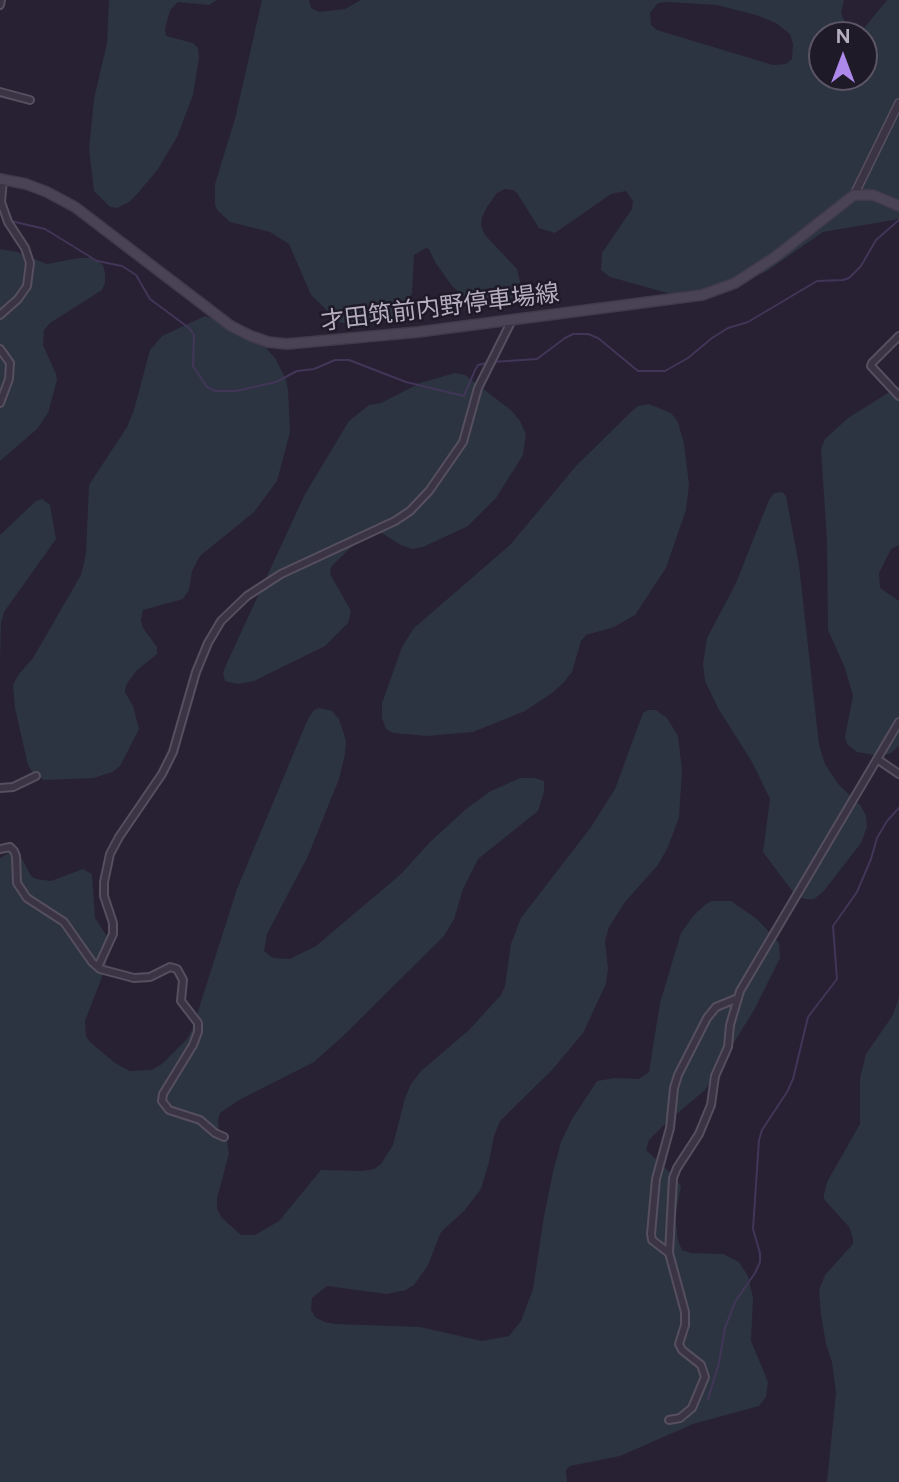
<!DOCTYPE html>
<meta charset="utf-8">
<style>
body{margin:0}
#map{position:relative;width:899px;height:1482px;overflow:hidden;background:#272133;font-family:Figtree,sans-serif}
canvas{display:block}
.north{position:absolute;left:808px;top:21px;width:70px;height:70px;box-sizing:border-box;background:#1f1a28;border:2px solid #5b5565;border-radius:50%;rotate:0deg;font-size:19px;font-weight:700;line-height:28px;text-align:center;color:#b5aec1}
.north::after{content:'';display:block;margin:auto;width:24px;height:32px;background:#ad89eb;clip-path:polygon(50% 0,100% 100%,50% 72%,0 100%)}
</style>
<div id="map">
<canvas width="899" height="1482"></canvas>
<div class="north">N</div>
</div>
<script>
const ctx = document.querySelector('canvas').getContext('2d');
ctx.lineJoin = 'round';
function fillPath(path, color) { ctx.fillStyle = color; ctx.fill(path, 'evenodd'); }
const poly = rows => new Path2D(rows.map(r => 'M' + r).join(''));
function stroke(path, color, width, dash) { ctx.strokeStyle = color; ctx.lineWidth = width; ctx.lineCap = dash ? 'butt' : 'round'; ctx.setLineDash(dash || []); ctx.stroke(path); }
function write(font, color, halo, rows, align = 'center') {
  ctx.font = font + ' Figtree,"Noto Sans JP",sans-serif'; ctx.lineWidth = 5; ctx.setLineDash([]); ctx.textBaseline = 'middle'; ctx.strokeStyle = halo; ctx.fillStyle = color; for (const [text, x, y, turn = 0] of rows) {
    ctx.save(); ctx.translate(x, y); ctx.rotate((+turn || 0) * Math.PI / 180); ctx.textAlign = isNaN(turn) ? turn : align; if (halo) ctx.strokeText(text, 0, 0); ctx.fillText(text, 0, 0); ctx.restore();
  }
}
const green = poly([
 [109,0,217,0,209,5,178,2,170,10,165,29,166,36,193,43,198,48,199,58,193,95,177,137,158,169,138,193,129,202,117,208,110,207,94,191,89,149,94,99,107,43],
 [262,0,309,0,311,8,319,12,345,9,361,0,844,0,841,13,849,32,854,35,860,33,887,0,899,0,899,219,823,232,767,271,731,288,696,293,671,294,610,277,601,270,602,253,632,209,633,201,626,191,611,194,555,233,539,228,517,193,513,190,505,189,497,193,487,207,482,217,481,226,485,235,517,269,520,282,518,294,514,298,482,300,463,296,452,286,435,262,429,249,426,248,414,255,412,293,402,311,395,318,373,325,351,325,339,322,311,295,289,244,270,232,230,222,217,210,215,204,215,184,235,119],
 [668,2,717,5,756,15,776,23,790,34,793,44,792,59,786,64,773,65,657,30,651,25,650,13,658,3],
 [822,35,864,35,864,77,822,77],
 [0,249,17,252,47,264,79,258,92,258,103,265,105,273,105,283,102,290,50,323,44,330,43,345,56,374,57,380,48,413,37,429,0,461],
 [205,316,219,321,266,348,275,358,285,377,288,389,290,432,277,481,254,512,200,556,192,571,189,590,183,599,143,610,141,620,143,628,157,647,157,654,136,671,126,685,125,692,133,706,139,729,120,766,112,772,94,778,44,780,33,773,28,765,15,708,13,685,19,674,33,658,81,575,86,554,89,485,127,427,134,410,150,350,162,336],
 [455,373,465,375,512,411,520,421,526,434,523,455,496,498,468,526,423,547,412,549,401,545,380,532,373,532,358,540,331,567,330,574,351,611,348,623,325,646,254,681,238,684,225,681,223,673,226,665,305,494,349,421,369,405,381,403,420,383],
 [899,386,899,545,891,549,879,573,880,588,899,601,899,746,891,753,880,756,857,752,847,744,845,737,853,696,845,668,828,630,827,541,821,449,825,439,848,418],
 [649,404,671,413,678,422,684,444,689,485,686,510,666,568,635,615,614,627,586,635,581,641,572,672,564,682,552,693,525,711,473,732,427,736,393,733,386,729,382,718,382,703,402,647,414,628,510,545,576,466,632,411,638,406],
 [782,492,786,496,799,565,819,745,825,764,839,785,861,806,866,816,867,827,861,843,823,892,814,899,806,899,796,896,763,852,770,799,752,762,718,708,705,681,703,664,707,638,736,583,769,500,774,493],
 [42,499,50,505,56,539,4,612,1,623,0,661,0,535,36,501],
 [319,708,332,711,339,719,346,741,345,754,339,779,308,856,267,934,264,951,273,958,290,959,316,946,401,874,429,843,465,810,489,792,520,778,535,778,544,781,544,792,538,811,478,859,463,889,454,919,444,936,342,1037,314,1062,239,1100,220,1113,218,1120,219,1132,227,1140,229,1154,217,1198,217,1209,222,1218,241,1235,255,1235,279,1221,321,1170,363,1171,374,1169,381,1164,393,1145,405,1098,411,1084,421,1071,469,1030,501,995,505,986,511,944,521,918,591,827,615,789,643,713,648,710,656,710,667,718,678,736,682,770,679,817,668,847,658,865,625,902,609,927,605,941,608,969,606,984,583,1033,552,1070,500,1121,494,1136,489,1162,481,1189,464,1211,441,1232,428,1265,414,1285,406,1290,387,1294,327,1286,312,1298,311,1310,316,1318,325,1322,335,1324,420,1327,482,1341,509,1336,521,1321,533,1289,544,1216,553,1172,561,1142,572,1119,597,1081,615,1078,639,1079,649,1072,660,1003,681,933,693,916,706,904,712,901,731,901,757,919,771,934,779,943,780,958,754,1010,705,1090,666,1123,649,1140,646,1150,673,1175,681,1186,675,1216,678,1241,682,1250,691,1253,723,1254,739,1262,748,1276,753,1298,751,1341,768,1382,766,1397,759,1406,693,1424,620,1456,570,1466,566,1470,567,1482,0,1482,0,858,11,852,18,851,31,876,36,879,51,881,83,869,92,874,95,918,110,941,105,969,85,1021,86,1036,89,1041,115,1063,130,1071,151,1070,162,1064,187,1039,192,1030,237,889,307,721,314,710],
 [899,997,899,1482,827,1482,836,1393,832,1362,826,1344,821,1315,819,1290,825,1275,853,1244,853,1238,849,1227,824,1199,824,1195,827,1182,860,1124,860,1078,866,1054,893,1015]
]);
const stream = poly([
 [11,221,45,229,97,261,122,266,136,275,150,299,189,328,194,335,193,366,207,387,215,391,236,391,276,382,297,371,314,369,335,360,349,360,406,382,464,396,475,370,478,365,487,363],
 [492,362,537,359,565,338,573,334,588,334,598,338,638,371,665,371,688,358,712,338,728,328,748,322,817,281,843,280,849,278,861,266,876,240,899,220],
 [708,1399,719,1363,725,1328,735,1302,755,1273,760,1262,760,1253,753,1229,759,1140,762,1130,787,1092,793,1079,808,1017,837,979,833,926,857,892,871,859,877,838,887,821,899,808]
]);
const minor = poly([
 [0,5,1,0],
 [0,92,30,100],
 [0,315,18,299,27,286,30,263,25,248,8,222,1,202,3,179],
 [899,336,872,363,871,366,899,396],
 [0,349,10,363,9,379,0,403],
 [877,759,899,774],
 [0,788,13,787,36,776],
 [0,849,10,847,14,851,16,856,17,883,27,898,64,922,92,962,100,969,134,978,150,977,170,967,177,969,183,980,181,1001,198,1023,198,1032,193,1045,163,1094,162,1101,169,1110,200,1120,215,1133,224,1137],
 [98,967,113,934,113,923,104,896,104,882,110,854,119,837,162,774,173,752,196,672,208,643,221,621,247,596,281,574,395,521,410,511,429,491,463,442,478,388,512,320],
 [669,1253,652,1240,651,1234,656,1179,670,1128,674,1088,678,1075,707,1018,716,1007,738,998],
 [669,1420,680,1418,692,1408,705,1377,701,1365,682,1350,679,1344,685,1325,685,1312,669,1253,673,1178,677,1168,699,1134,711,1105,715,1076,728,1047,730,1025,740,991,899,722]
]);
const tertiary = poly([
 [854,195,899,103]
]);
const secondary = poly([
 [0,179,26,184,47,192,75,207,231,326,251,336,268,342,287,344,418,332,702,295,735,283,775,257,854,195,873,195,899,206]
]);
const streetNames = [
 ["才田筑前内野停車場線",440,308,-7]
];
fillPath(green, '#2d3441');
stroke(stream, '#423658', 2);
stroke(minor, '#554f5f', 10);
stroke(tertiary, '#554f5f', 10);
stroke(secondary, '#403b4a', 12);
stroke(minor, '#3a3444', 6);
stroke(tertiary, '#3a3444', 7);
stroke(secondary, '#4a4356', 9);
write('24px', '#b5aec1', '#1f1a28', streetNames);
</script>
